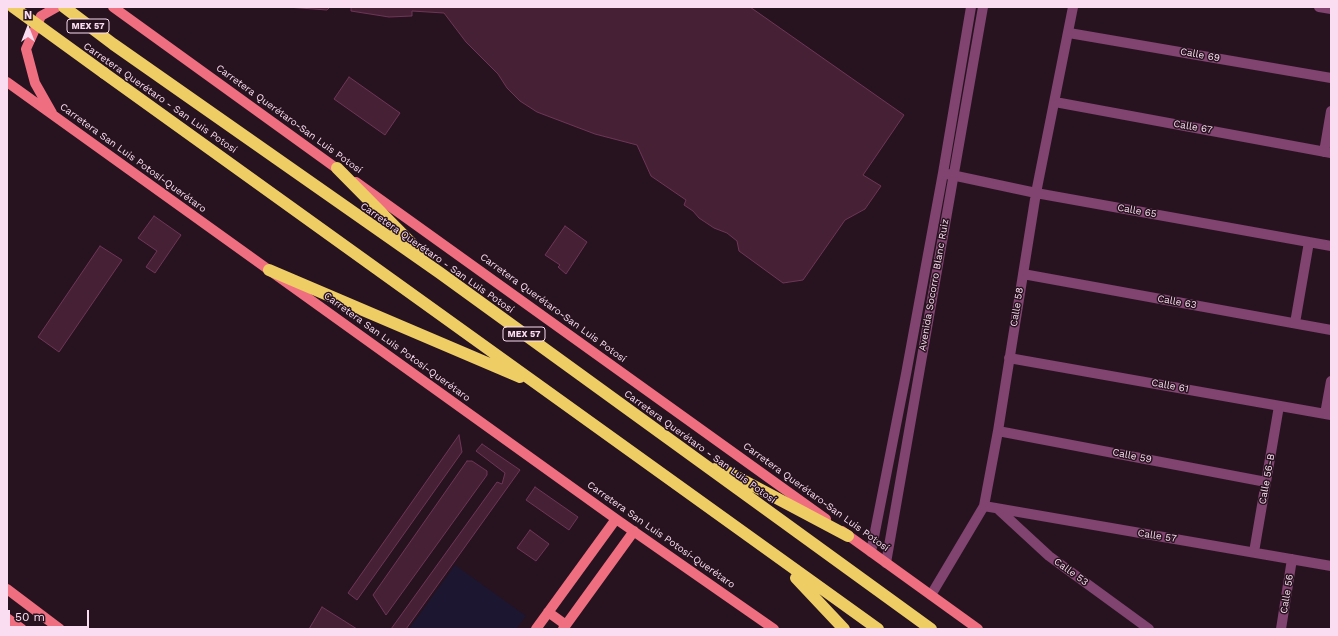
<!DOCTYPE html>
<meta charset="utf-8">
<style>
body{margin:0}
#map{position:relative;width:1338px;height:636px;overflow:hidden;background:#27131f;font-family:"Work Sans",sans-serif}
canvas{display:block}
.frame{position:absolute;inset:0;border:8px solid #fbddf1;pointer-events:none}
.north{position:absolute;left:8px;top:8px;width:40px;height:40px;-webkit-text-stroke:3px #27131f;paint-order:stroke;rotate:0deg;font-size:11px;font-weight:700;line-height:16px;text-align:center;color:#fbddf1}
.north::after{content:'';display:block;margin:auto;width:14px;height:18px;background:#fbddf1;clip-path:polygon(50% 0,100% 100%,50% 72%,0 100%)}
.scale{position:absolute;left:8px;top:610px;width:81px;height:18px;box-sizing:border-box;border:2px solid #fbddf1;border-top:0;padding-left:5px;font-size:12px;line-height:14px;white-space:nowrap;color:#fbddf1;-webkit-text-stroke:3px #27131f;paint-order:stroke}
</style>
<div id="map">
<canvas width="1338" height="636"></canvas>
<div class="frame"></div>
<div class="north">N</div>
<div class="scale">50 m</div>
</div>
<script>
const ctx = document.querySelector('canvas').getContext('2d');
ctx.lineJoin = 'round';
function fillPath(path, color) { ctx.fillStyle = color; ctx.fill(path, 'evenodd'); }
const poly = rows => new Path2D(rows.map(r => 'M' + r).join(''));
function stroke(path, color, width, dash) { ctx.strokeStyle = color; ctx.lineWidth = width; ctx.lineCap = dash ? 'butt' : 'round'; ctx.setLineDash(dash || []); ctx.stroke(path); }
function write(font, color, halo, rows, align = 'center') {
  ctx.font = font + ' "Work Sans",sans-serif'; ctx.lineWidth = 3; ctx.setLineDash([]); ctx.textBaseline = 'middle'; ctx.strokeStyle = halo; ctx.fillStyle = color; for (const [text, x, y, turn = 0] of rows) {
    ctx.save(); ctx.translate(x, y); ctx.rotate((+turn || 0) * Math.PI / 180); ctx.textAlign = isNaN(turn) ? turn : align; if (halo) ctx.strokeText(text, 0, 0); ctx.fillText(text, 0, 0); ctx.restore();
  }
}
const green = poly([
 [455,565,526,616,516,629,409,629]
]);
const building = poly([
 [287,7,330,7,327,10,287,7],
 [351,7,750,7,904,115,863,175,881,186,865,209,845,220,803,280,783,283,739,251,737,241,727,233,714,228,699,218,693,211,684,205,686,200,651,176,637,145,595,134,537,112,520,101,507,88,498,74,466,42,444,13,412,11,412,16,389,17,351,11,351,7],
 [349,77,400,113,385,135,334,99,349,77],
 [154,216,181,235,155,273,146,267,157,251,138,238,154,216],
 [565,226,587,242,566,274,558,267,560,265,545,255,565,226],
 [100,246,122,260,59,352,38,337,100,246],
 [459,435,462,452,357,600,348,593,459,435],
 [482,444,520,470,406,629,391,629,497,482,502,484,505,473,476,451,482,444],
 [467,461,472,461,487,471,487,475,386,615,373,595,467,461],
 [535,487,578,517,569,530,526,500,535,487],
 [530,530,549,544,536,561,517,548,530,530],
 [322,607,357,629,309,629,322,607]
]);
const minor = poly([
 [1319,7,1331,9],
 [1069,33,1331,78],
 [1055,102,1331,153],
 [1324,152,1331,111],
 [947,174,1036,193,1331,246],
 [1023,274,1331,330],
 [1295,323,1309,242],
 [1009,358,1331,415],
 [1325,414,1331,381],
 [998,431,1266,482],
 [984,506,1331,566],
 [998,509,1049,556,1149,629],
 [871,552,906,374,943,173,971,7],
 [1254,552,1279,406],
 [886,563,983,7],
 [931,595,984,506,998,431,1036,193,1073,7],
 [1281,629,1292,559]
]);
const major = poly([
 [113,7,343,173],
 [7,82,616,519,774,629],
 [52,113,35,83,26,49,41,16,57,7],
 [356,182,826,519],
 [842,531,978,629],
 [7,589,60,629],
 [548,612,566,625],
 [7,618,22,629],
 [536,629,616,519],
 [563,629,634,531]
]);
const highway = poly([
 [64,7,113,44,440,273,931,629],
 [104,73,878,629],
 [337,168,420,252],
 [269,270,520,377],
 [718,467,848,536],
 [796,578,844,629]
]);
const highwayBridge = poly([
 [13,7,104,73]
]);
const shields = [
 [88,26,42],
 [524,334,42]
];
const shieldNames = [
 ["MEX 57",88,26],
 ["MEX 57",524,334]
];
const streetNames = [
 ["Calle 69",1200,55,10],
 ["Carretera Querétaro - San Luis Potosí",160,98,35],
 ["Carretera Querétaro-San Luis Potosí",289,119,36],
 ["Calle 67",1193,127,10],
 ["Carretera San Luis Potosí-Querétaro",133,158,36],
 ["Calle 65",1137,211,10],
 ["Carretera Querétaro - San Luis Potosí",437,258,35],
 ["Avenida Socorro Blanc Ruiz",934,285,-80],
 ["Calle 63",1177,302,10],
 ["Calle 58",1017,307,-81],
 ["Carretera Querétaro-San Luis Potosí",553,308,36],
 ["Carretera San Luis Potosí-Querétaro",397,347,36],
 ["Calle 61",1170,386,10],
 ["Carretera Querétaro - San Luis Potosí",700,447,36],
 ["Calle 59",1132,456,11],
 ["Calle 56-B",1267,479,-80],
 ["Carretera Querétaro-San Luis Potosí",816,497,36],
 ["Carretera San Luis Potosí-Querétaro",661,535,35],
 ["Calle 57",1157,536,9],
 ["Calle 53",1071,572,36],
 ["Calle 56",1287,594,-81]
];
fillPath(green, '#1c1630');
fillPath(building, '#462136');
stroke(building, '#6f3556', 1);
stroke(minor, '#814370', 10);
stroke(major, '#ef6f81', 10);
stroke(highway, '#eecd65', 12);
stroke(highwayBridge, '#eecd65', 12);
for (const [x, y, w] of shields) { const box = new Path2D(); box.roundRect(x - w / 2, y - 7, w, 14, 3); ctx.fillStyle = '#27131f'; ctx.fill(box); stroke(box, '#fbddf1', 1); }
write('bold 9px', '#fbddf1', null, shieldNames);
write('10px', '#fbddf1', '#27131f', streetNames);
</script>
